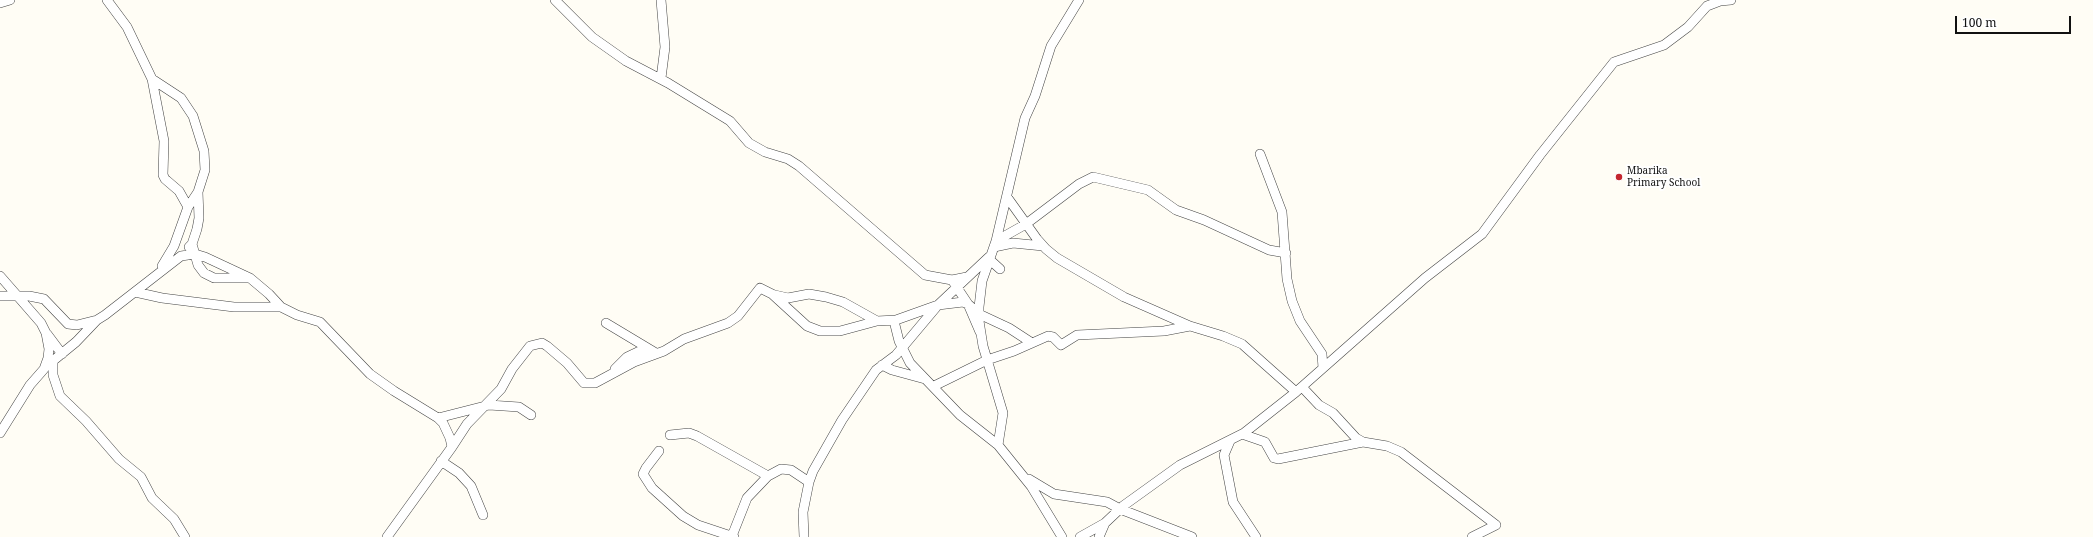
<!DOCTYPE html>
<style>
body{margin:0}
#map{position:relative;width:2093px;height:537px;overflow:hidden;background:#fffdf5;font-family:"Noto Serif",serif}
canvas{display:block}
.scale{position:absolute;left:1955px;top:16px;width:116px;height:18px;box-sizing:border-box;border:2px solid #111;border-top:0;padding-left:5px;font-size:12px;line-height:14px;white-space:nowrap;color:#111;-webkit-text-stroke:3px #fff;paint-order:stroke}
</style>
<div id="map">
<canvas width="2093" height="537"></canvas>
<div class="scale">100 m</div>
</div>
<script>
const ctx = document.querySelector('canvas').getContext('2d');
ctx.lineJoin = 'round';
const poly = rows => new Path2D(rows.map(r => 'M' + r).join(''));
function stroke(path, color, width, dash) { ctx.strokeStyle = color; ctx.lineWidth = width; ctx.lineCap = dash ? 'butt' : 'round'; ctx.setLineDash(dash || []); ctx.stroke(path); }
function write(font, color, halo, rows, align = 'center') {
  ctx.font = font + ' "Noto Serif",serif'; ctx.lineWidth = 4; ctx.setLineDash([]); ctx.textBaseline = 'middle'; ctx.strokeStyle = halo; ctx.fillStyle = color; for (const [text, x, y, turn = 0] of rows) {
    ctx.save(); ctx.translate(x, y); ctx.rotate((+turn || 0) * Math.PI / 180); ctx.textAlign = isNaN(turn) ? turn : align; if (halo) ctx.strokeText(text, 0, 0); ctx.fillText(text, 0, 0); ctx.restore();
  }
}
const minor = poly([
 [107,0,127,27,152,79,181,98,193,116,204,151,205,170,198,192,188,207,174,246,162,266],
 [555,0,592,37,626,61,668,83,730,121,749,143,765,152,788,159,799,166,925,275,952,280,967,277],
 [661,0,665,47,661,78],
 [0,3,10,0],
 [152,79,164,141,163,175,165,179,179,191,188,207],
 [1260,154,1282,212,1287,279,1292,301,1300,321,1322,354,1323,368],
 [1007,197,1037,239,1046,249,1057,258,1124,297,1190,326,1223,336,1242,344,1296,392],
 [996,241,1026,224,1079,184,1093,177,1148,190,1176,210,1204,220,1269,250,1286,253],
 [192,244,198,265,204,273,214,278,249,278],
 [189,247,192,244,197,229,199,218,198,192],
 [994,247,1013,243,1043,246],
 [989,259,1000,269],
 [0,276,41,323,46,333,49,349,48,358,44,369,30,385,0,433],
 [954,283,968,304,979,314,1009,328,1032,343],
 [135,292,162,298,234,307,281,307],
 [775,295,788,298,809,294,826,297,843,302,877,321],
 [0,296,29,296,44,299,68,324,77,325,97,320,105,315,181,256,195,254,205,257,250,278,269,294,281,307,297,315,320,322,370,374,394,391,438,418,443,423,450,438,452,447,387,537],
 [894,321,899,341,910,363,960,415,998,445],
 [606,323,656,353],
 [47,334,62,354],
 [53,361,53,375,60,396,86,421,119,459,141,477,152,498,174,519,185,537],
 [49,364,76,342,97,320],
 [882,365,892,370,925,379],
 [615,369,627,357,646,348],
 [934,386,987,360,1014,351,1048,336,1053,337,1061,345,1077,335,1164,331,1190,326],
 [1302,387,1319,405,1333,413,1356,438,1363,442,1387,446,1401,452,1496,525],
 [438,418,489,405,519,407,531,415],
 [1242,434,1265,442,1274,458,1278,459,1363,442],
 [670,435,689,433,697,436,768,476],
 [1230,441,1224,455,1233,502,1256,537],
 [452,447,467,424,501,389,512,369,530,346,542,343,547,346,567,363,584,383,595,383,634,362,664,351,684,339,728,323,738,316,760,288,772,294,807,326,820,331,840,331,877,321,896,320,938,305,963,302,968,304,980,332],
 [659,451,646,468,643,474,652,488,683,516,698,525,734,537],
 [441,461,459,473,471,486,483,515],
 [1029,479,1054,494,1107,502,1120,509,1192,537],
 [732,536,747,498,768,476,781,469,791,470,809,482],
 [804,537,803,512,809,482,813,471,842,420,876,370,896,355,938,305,989,257],
 [1062,537,1031,486,998,445,1003,413,983,346,979,321,979,307,982,281,996,241,1025,118,1035,96,1051,46,1079,0],
 [1080,537,1105,523],
 [1099,537,1105,523,1123,506,1180,465,1244,433,1296,392,1425,278,1482,234,1540,155,1614,62,1664,45,1688,27,1707,6,1720,1,1731,0],
 [1472,537,1496,525]
]);
const markers = [
 [1619,177,4,"#c4262e"]
];
const poiNames = [
 ["Mbarika",1627,171],
 ["Primary School",1627,183]
];
stroke(minor, '#444', 10);
stroke(minor, '#fff', 9);
for (const [x, y, r, color] of markers) { const dot = new Path2D(); dot.arc(x, y, r, 0, 2 * Math.PI); ctx.fillStyle = color; ctx.fill(dot); stroke(dot, '#fff', 1.5); }
write('10px', '#111', '#fff', poiNames, 'left');
</script>
